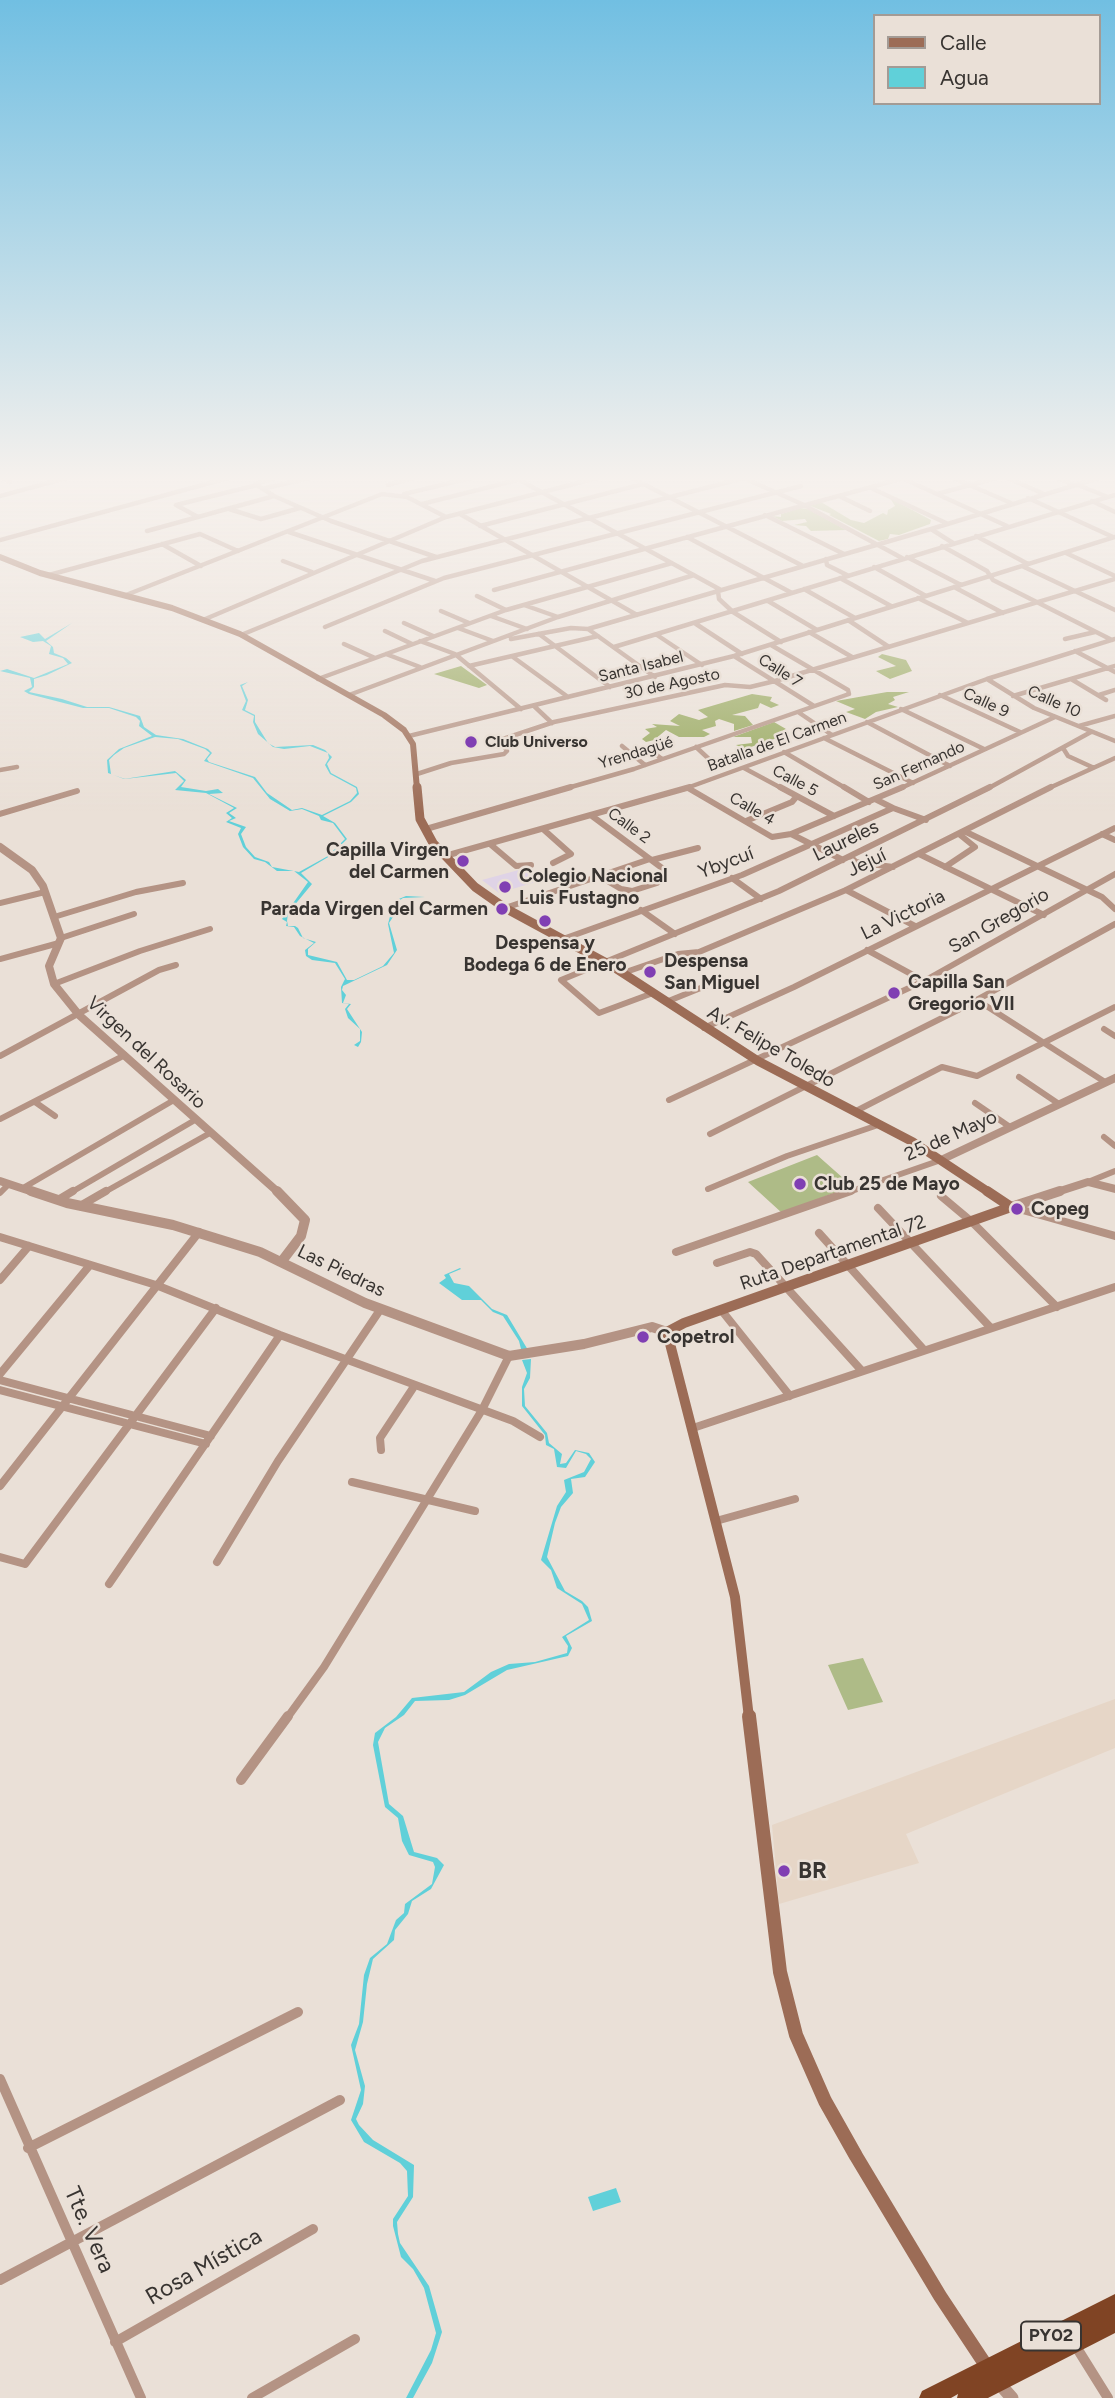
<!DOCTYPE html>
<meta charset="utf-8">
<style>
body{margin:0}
#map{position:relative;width:1115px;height:2398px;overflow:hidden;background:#eae0d7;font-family:Figtree,sans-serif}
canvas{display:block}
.legend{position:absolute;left:873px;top:14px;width:228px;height:91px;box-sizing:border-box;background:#eae0d7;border:2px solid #a39b95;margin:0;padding:9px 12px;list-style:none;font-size:21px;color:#383431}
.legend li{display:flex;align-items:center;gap:14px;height:35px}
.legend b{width:35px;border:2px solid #a39b95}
</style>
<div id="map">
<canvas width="1115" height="2398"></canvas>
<ul class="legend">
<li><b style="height:9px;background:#9c6c56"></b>Calle</li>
<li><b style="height:19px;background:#60d0d9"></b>Agua</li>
</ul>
</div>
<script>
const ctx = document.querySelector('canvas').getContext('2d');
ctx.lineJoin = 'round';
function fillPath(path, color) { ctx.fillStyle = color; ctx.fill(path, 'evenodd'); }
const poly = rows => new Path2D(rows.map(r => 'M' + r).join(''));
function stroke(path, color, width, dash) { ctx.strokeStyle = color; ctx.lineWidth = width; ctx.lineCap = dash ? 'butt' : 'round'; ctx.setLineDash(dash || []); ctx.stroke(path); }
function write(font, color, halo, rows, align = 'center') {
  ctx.font = font + ' Figtree,sans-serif'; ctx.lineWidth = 5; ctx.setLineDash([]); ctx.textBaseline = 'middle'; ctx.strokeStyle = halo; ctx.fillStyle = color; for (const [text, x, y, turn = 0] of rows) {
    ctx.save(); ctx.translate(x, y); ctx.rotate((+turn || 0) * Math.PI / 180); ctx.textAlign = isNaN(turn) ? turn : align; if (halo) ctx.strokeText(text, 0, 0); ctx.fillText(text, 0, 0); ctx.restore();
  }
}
const built = poly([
 [1115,1699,1115,1748,906,1834,919,1863,779,1904,772,1825]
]);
const education = poly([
 [526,868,539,881,499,893,482,880]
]);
const green = poly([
 [817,1155,852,1186,782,1213,748,1182],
 [863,1658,883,1702,848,1710,828,1665]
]);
const forest = poly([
 [890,498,931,520,930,524,899,535,890,534,888,539,879,541,829,515,831,514,808,505,821,502,851,520,864,523,883,513,887,515,888,510,895,506],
 [800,508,808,509,846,530,811,531,806,526,794,525,807,522,805,519,782,521,772,516,781,517,781,514],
 [882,654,906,660,912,671,890,679,881,674,876,671,896,666,878,657],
 [461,666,487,685,479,688,434,674],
 [887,692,909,692,893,697,895,700,888,704,898,707,876,712,865,719,846,712,855,709,836,701],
 [752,694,772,697,770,701,779,705,771,708,760,703,758,708,732,715,745,716,753,725,734,731,734,724,719,719,715,721,716,726,702,730,710,734,704,737,679,737,666,730,654,740,646,742,642,739,650,733,645,729,657,727,652,724,680,726,670,721,679,714,699,720,708,717,698,710],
 [774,722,786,729,779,733,784,734,780,737,745,749,736,745,752,743,751,737,733,737]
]);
const water = poly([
 [72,623,46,641,53,647,54,653,66,658,72,663,47,675,34,679,34,687,29,692,62,699,87,707,109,707,140,716,144,727,156,735,183,739,208,749,212,753,207,759,209,762,255,777,267,793,292,810,302,808,322,815,350,801,357,793,356,788,330,774,325,765,329,758,328,753,310,746,284,749,273,747,258,734,253,722,254,716,242,710,246,701,240,685,248,682,242,686,248,700,245,710,255,715,255,722,268,743,275,747,313,745,325,750,332,757,327,764,331,773,357,787,359,794,351,802,323,816,335,823,347,839,330,856,301,873,312,884,288,913,287,921,288,926,295,926,298,928,303,938,316,942,308,949,308,955,337,962,347,980,354,980,383,966,394,953,388,924,394,901,406,896,425,897,403,898,394,904,395,914,389,923,397,950,387,965,343,986,342,990,346,995,343,1003,351,1004,347,1009,362,1032,361,1042,358,1047,354,1045,360,1041,360,1029,348,1018,345,1009,349,1004,342,1003,341,987,345,979,335,963,312,960,306,956,305,950,314,943,300,936,294,927,286,926,287,922,282,919,308,882,294,871,277,871,265,862,254,859,243,847,238,834,241,828,226,822,232,818,226,813,234,808,206,793,175,790,184,781,176,773,125,779,108,773,107,760,119,749,152,736,139,726,140,721,136,717,109,708,83,708,29,694,24,691,32,687,30,678,0,671,7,669,34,678,68,664,63,658,49,654,51,646,43,641,33,642,20,637,39,633,45,639],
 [155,737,178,739,205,749,210,753,204,761,253,778,270,799,290,811,302,809,319,816,321,820,333,823,345,839,328,856,299,872,272,867,269,862,255,857,246,847,241,834,246,827,229,821,236,818,229,813,237,808,209,794,223,793,218,789,206,791,181,787,186,780,175,771,124,779,111,774,109,760,114,755,124,748],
 [460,1268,461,1269,449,1274,454,1283,469,1286,492,1309,507,1315,528,1350,521,1349,519,1341,503,1316,493,1312,481,1300,462,1300,439,1283,446,1278,444,1275],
 [531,1359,530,1378,524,1389,525,1406,547,1433,549,1443,562,1454,560,1464,566,1463,575,1450,589,1453,595,1462,585,1477,571,1479,573,1493,561,1507,555,1523,547,1557,565,1591,582,1601,588,1607,592,1621,566,1636,572,1648,568,1656,507,1670,465,1695,449,1700,415,1701,404,1715,385,1728,378,1742,389,1804,403,1816,414,1852,437,1858,444,1865,431,1889,412,1901,408,1914,395,1930,394,1940,373,1959,367,1984,363,2022,355,2050,365,2086,363,2104,356,2119,359,2125,373,2140,414,2165,413,2197,397,2222,398,2234,400,2243,429,2286,442,2332,432,2363,413,2398,406,2398,431,2350,436,2333,424,2288,413,2269,401,2257,393,2226,393,2219,408,2196,407,2171,400,2163,364,2142,351,2120,361,2090,351,2045,359,2024,364,1975,370,1958,387,1944,396,1920,404,1913,405,1904,432,1884,435,1867,433,1862,409,1855,402,1841,398,1818,385,1807,373,1745,375,1733,396,1717,412,1698,464,1692,491,1672,509,1664,535,1662,567,1653,568,1646,562,1637,589,1620,582,1604,557,1588,551,1570,541,1560,557,1506,566,1492,564,1480,584,1472,591,1459,586,1454,576,1451,566,1468,557,1467,554,1449,546,1445,545,1435,522,1406,522,1387,527,1373,522,1360],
 [616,2188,621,2202,593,2211,588,2197]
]);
const minorFar3 = poly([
 [1,477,10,482],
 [514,477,721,590],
 [630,477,803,566],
 [951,477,1011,503],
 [1005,477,1042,493],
 [1055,477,1074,485],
 [746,479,804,505,902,558],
 [904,479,1007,526],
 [255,484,278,477],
 [388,485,417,477],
 [1078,485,1108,497],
 [266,488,314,477],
 [871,488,946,523],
 [404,494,475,477],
 [937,494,1000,477],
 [0,496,70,477],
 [839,496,870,511],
 [1028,498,1113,537],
 [1092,501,1115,512],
 [422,504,529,477],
 [229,509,261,519,300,508],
 [460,514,637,615],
 [765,515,844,554],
 [198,517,176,505,257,485,274,496,331,521,436,557],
 [480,526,643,484],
 [147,531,274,496],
 [289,532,435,581],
 [976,536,1028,564],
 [687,537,792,593],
 [0,540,232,477],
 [953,543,931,529,1102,477],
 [162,544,201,566],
 [942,546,987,571,993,580,1112,640],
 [1066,553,1115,576],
 [907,557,961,585],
 [826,559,827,565,847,575],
 [283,561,312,572],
 [1022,566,1115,610],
 [874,567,926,596],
 [49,575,200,534,238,551],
 [840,578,891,606],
 [954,587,1003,613],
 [804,589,855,618],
 [494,590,908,477],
 [718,591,719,599,733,612,781,642],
 [126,595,382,494,407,497,446,517,601,477],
 [477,596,506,610],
 [918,598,968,623],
 [768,601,817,630],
 [524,605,558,617],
 [441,611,469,623],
 [491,616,527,629],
 [203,620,446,517],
 [848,620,889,647],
 [404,623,433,636],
 [696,624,742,654],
 [325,627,444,578,801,486],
 [458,628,493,641],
 [588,629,931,529],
 [385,631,412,644],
 [809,632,852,657],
 [539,634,610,687],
 [241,635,422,561,748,477],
 [657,635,702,665],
 [511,639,571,628,588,629,655,677],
 [1065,639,1095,632],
 [420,641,455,654,521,709],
 [344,644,375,658],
 [614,647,1115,495],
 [1075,651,1115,672],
 [386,654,420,667],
 [734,656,814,706],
 [513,657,568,697],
 [469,666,598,636],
 [318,679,506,610,672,563],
 [987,679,1034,708,1115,741],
 [1071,679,1106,700],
 [349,695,558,617,694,575],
 [940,695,1020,732],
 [1099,695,1115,690],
 [1013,696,1115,666],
 [534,706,552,723],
 [901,709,984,749],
 [798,712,832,735],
 [867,722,950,766],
 [1079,726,1115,716],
 [409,736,734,656,1115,537],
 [824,738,913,783],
 [622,746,645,765],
 [696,747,710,760],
 [1063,748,1068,756,1092,767],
 [650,750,662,759],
 [784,752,847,789],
 [744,768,783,789],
 [0,770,17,767],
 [417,774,451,763,504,754,507,751,500,740,554,722,725,685,750,687,775,681,1115,579],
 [564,789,634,769,849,694,848,690,771,645],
 [684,789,987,679,1115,639],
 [899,789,1055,717],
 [987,789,1091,732],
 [1047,789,1115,758]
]);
const minorFar2 = poly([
 [780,787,834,816],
 [844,787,869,802],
 [688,788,772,837,791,834,843,860],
 [875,799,893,808],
 [0,814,77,791],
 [592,816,662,868,665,876,657,883,632,891,621,889,599,876],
 [746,821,792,802,797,796],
 [426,829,571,787],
 [543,829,571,854,553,863],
 [964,831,1102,897,1115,909],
 [791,834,903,787],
 [1102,834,1115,840],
 [490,844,516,866,531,865],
 [919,854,1044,915],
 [445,856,690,787],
 [850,856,856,862,893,867],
 [652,860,698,848],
 [945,867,975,847,959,834],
 [732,878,761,899],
 [846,890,915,926],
 [0,903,45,892],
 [505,908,650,859],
 [641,910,675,934],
 [54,917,136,892,183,883],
 [61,938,134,914],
 [563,939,742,875,893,808,926,820],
 [867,950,924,981],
 [0,959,59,943],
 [623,973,678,954,699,952,846,890,1051,787],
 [54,984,140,951,210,929],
 [653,993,599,1013,561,980,779,891,990,787],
 [977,1000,1105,1082],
 [666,1002,718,981],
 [704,1028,794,987,1115,828],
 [1104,1029,1115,1036],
 [0,1056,159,970,176,965],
 [1019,1077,1059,1104],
 [669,1100,924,981,1115,874],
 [35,1102,55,1116],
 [975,1103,1010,1127],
 [856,1111,942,1067,977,1076,1115,1007],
 [0,1119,125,1055],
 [710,1134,964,1007,1115,924],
 [1104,1137,1115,1146],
 [1088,1182,1115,1171],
 [23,1188,174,1100],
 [708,1189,787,1156,881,1124],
 [0,1193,9,1184],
 [70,1193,195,1120],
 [103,1193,210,1133],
 [846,1193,941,1160]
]);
const minorFar1 = poly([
 [941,1196,972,1222,1057,1307],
 [58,1200,73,1191],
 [80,1206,106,1191],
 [1012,1207,1115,1236],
 [878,1208,990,1327],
 [819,1233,924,1350],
 [0,1237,156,1285,280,1335,513,1421,540,1437],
 [676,1252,851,1191],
 [717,1263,750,1252,756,1254,862,1371],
 [0,1280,29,1246],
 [722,1311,790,1396],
 [0,1374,90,1265],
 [0,1380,211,1436],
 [0,1390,206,1444],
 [693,1428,1115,1287],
 [381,1450,380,1438,415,1385],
 [352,1482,475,1511],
 [0,1486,199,1232],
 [716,1521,795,1499],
 [0,1557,25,1564,216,1308],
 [217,1562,278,1461,380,1310],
 [109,1584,280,1335],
 [287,1718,324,1667,482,1410,509,1356]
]);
const minor = poly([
 [241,1780,288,1716],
 [0,2079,141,2398],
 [28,2148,298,2012],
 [0,2280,340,2100],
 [115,2342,313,2229],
 [1075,2345,1108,2398],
 [252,2398,355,2339]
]);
const tertiaryFar2 = poly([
 [0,847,32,870,43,886,61,938,49,966,54,984,79,1015,279,1193],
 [941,1160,1115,1078],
 [0,1181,36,1193],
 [1054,1193,1088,1182,1115,1189]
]);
const tertiaryFar1 = poly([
 [31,1191,67,1203,173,1225,260,1252,365,1303,509,1356,584,1344,652,1327,667,1332],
 [277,1191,305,1220,301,1236,282,1261],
 [1011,1207,1060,1191]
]);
const tertiary = poly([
 [998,2382,1012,2398]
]);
const secondaryFar3 = poly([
 [0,557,40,573,172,608,240,634,384,715,404,730,413,744,417,789]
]);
const secondaryFar2 = poly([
 [417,787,420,819,433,843,475,887,505,908,612,966,758,1061,913,1142,990,1193]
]);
const secondaryFar1 = poly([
 [987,1191,1011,1207],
 [749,1718,735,1597,667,1332,684,1323,1011,1207]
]);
const secondary = poly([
 [749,1716,780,1972,796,2035,825,2101,856,2156,940,2296,989,2370]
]);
const trunk = poly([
 [1115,2294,1115,2333,988,2398,957,2398,958,2394,951,2398,919,2398,922,2391,1115,2294]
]);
const markers = [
 [471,742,7,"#803fb3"],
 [463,861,7,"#803fb3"],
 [505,887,7,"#803fb3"],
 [502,909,7,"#803fb3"],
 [545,921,7,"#803fb3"],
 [650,972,7,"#803fb3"],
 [894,993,7,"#803fb3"],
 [800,1184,7,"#803fb3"],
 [1017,1209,7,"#803fb3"],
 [643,1337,7,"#803fb3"],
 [784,1871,7,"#803fb3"]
];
const farStreetnames = [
 ["Santa Isabel",641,667,-14],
 ["Calle 7",780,671,32],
 ["30 de Agosto",672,684,-12],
 ["Calle 10",1054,702,24],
 ["Calle 9",986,703,25],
 ["Batalla de El Carmen",777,742,-20],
 ["Yrendagüé",636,753,-17],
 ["San Fernando",919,766,-24],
 ["Calle 5",795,781,28],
 ["Calle 4",752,809,30],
 ["Calle 2",629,826,36]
];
const farPoinames = [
 ["Club Universo",485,742]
];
const shields = [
 [1051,2336,60]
];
const shieldNames = [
 ["PY02",1051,2336]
];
const streetNames = [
 ["Laureles",846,841,-26],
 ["Ybycuí",726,863,-21],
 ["Jejuí",867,863,-26],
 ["La Victoria",903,915,-26],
 ["San Gregorio",999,921,-30],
 ["Av. Felipe Toledo",771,1047,30],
 ["Virgen del Rosario",146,1053,43],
 ["25 de Mayo",951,1136,-24],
 ["Ruta Departamental 72",833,1253,-19],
 ["Las Piedras",341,1271,26]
];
const poiNames = [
 ["Capilla Virgen",449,850,"right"],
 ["del Carmen",449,872,"right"],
 ["Colegio Nacional",519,876],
 ["Luis Fustagno",519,898],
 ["Parada Virgen del Carmen",488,909,"right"],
 ["Despensa y",545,943,"center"],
 ["Bodega 6 de Enero",545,965,"center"],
 ["Despensa",664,961],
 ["San Miguel",664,983],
 ["Capilla San",908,982],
 ["Gregorio VII",908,1004],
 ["Club 25 de Mayo",814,1184],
 ["Copeg",1031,1209],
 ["Copetrol",657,1337]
];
const nearPoinames = [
 ["BR",798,1871]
];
const nearStreetnames = [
 ["Tte. Vera",89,2230,66],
 ["Rosa Mística",204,2267,-30]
];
fillPath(built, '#e6d6c7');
fillPath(education, '#dfd3e6');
fillPath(green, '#aebb87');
fillPath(forest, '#97a85d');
fillPath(water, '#60d0d9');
stroke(minorFar3, '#b49384', 4.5);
stroke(minorFar2, '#b49384', 6);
stroke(minorFar1, '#b49384', 8);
stroke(minor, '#b49384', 10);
stroke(tertiaryFar2, '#b49384', 8);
stroke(tertiaryFar1, '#b49384', 10);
stroke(tertiary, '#b49384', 13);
stroke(secondaryFar3, '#9c6c56', 6);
stroke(secondaryFar2, '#9c6c56', 9);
stroke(secondaryFar1, '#9c6c56', 10);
stroke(secondary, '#9c6c56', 14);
fillPath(trunk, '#804424');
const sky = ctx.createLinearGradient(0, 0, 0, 813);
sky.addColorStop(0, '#71bfe2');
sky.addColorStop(0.59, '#f6f1ed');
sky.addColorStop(1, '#f6f1ed00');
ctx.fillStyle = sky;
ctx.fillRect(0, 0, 1115, 813);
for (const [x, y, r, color] of markers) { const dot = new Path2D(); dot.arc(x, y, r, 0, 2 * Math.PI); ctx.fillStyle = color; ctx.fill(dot); stroke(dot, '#eae0d7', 2.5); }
write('16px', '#383431', '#eae0d7', farStreetnames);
write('bold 16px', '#383431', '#eae0d7', farPoinames, 'left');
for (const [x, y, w] of shields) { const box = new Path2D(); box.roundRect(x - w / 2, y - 14.5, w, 29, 5); ctx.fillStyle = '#eae0d7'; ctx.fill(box); stroke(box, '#383431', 2); }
write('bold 18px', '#383431', null, shieldNames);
write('19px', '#383431', '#eae0d7', streetNames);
write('bold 19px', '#383431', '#eae0d7', poiNames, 'left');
write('bold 23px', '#383431', '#eae0d7', nearPoinames, 'left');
write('23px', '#383431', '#eae0d7', nearStreetnames);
</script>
